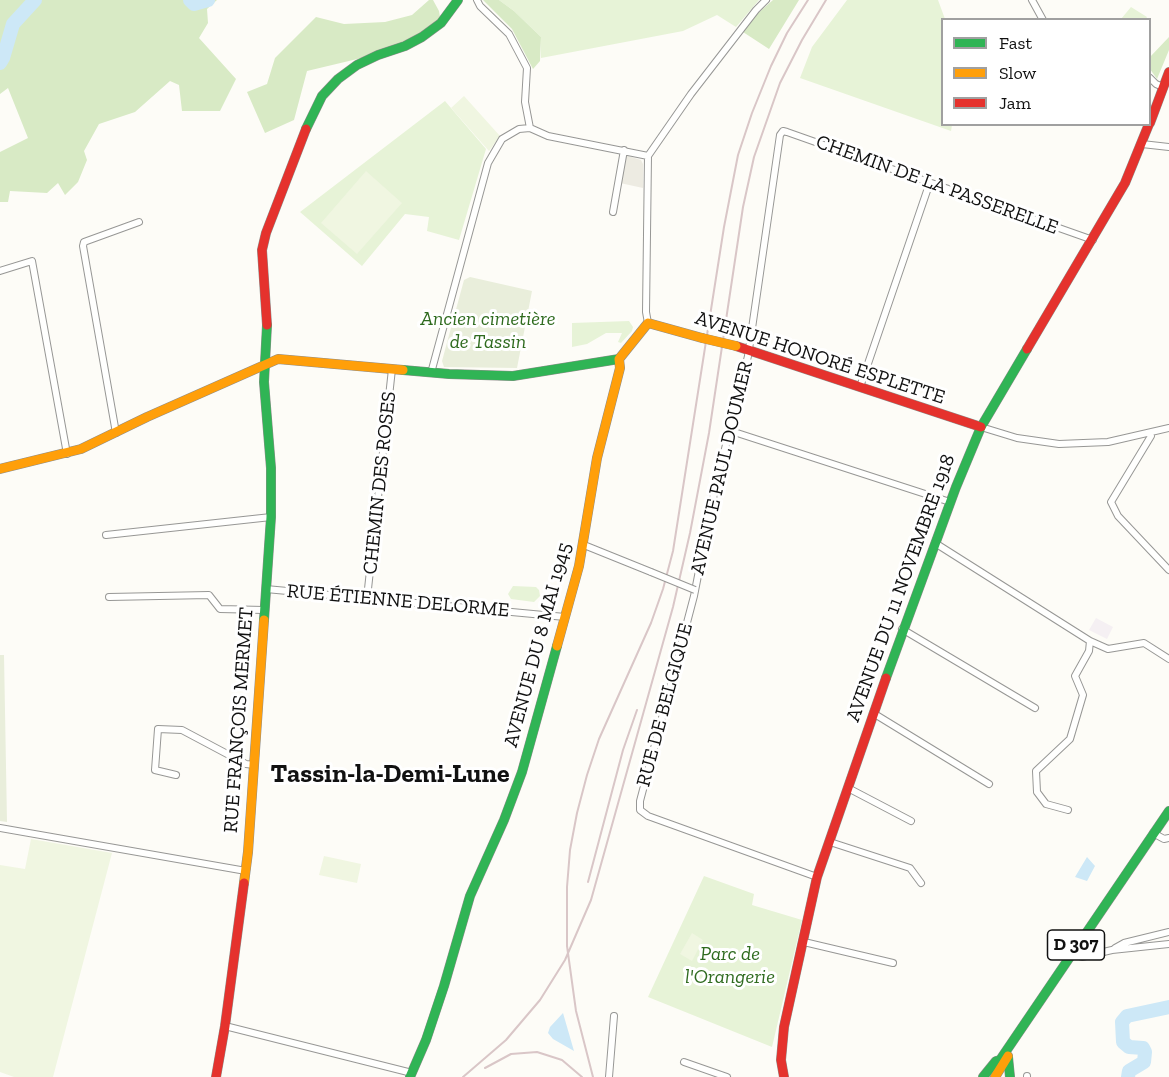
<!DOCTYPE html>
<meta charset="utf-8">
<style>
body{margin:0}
#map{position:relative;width:1169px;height:1077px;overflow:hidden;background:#fdfcf7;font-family:"Zilla Slab",serif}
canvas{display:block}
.legend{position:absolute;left:941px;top:18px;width:210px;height:108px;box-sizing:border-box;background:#fff;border:2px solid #a0a0a0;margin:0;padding:8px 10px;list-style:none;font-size:18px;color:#111}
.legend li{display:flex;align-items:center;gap:12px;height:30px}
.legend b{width:30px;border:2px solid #a0a0a0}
</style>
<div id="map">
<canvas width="1169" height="1077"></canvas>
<ul class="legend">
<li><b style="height:8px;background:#30b455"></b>Fast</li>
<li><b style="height:8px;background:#ff9f0a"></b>Slow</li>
<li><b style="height:8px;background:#e5322d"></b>Jam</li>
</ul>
</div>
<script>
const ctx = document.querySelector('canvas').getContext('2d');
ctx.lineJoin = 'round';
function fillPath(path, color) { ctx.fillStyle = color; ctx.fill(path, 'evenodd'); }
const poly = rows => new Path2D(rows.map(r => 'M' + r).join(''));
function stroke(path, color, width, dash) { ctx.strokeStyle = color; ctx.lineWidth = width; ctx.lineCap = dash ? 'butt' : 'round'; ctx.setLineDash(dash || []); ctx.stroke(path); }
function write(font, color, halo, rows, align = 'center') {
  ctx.font = font + ' "Zilla Slab",serif'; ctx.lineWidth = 6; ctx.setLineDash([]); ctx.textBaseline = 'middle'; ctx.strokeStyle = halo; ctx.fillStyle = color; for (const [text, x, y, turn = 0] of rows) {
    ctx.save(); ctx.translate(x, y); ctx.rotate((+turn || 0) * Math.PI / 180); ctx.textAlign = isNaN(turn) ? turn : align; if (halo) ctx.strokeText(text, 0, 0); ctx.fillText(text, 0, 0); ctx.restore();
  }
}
const industrial = poly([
 [1096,618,1113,627,1107,639,1089,630]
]);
const green = poly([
 [499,0,759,0,736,27,717,15,683,31,541,58,541,37,514,11],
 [847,0,938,0,945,19,942,20,942,124,952,125,951,131,800,78,812,47],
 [1131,7,1147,17,1146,19,1121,19],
 [445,101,486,149,459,240,427,231,429,217,405,214,362,266,300,212],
 [629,321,633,327,632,331,621,343,618,342,622,333,606,333,587,344,572,347,572,323],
 [513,586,536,587,539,590,540,596,534,602,511,599,508,594],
 [704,876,754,894,752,905,802,920,772,1047,648,997]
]);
const forest = poly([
 [0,0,217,0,207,9,208,23,199,38,236,79,220,111,182,111,179,85,170,81,135,112,99,124,84,151,87,160,78,182,65,195,58,183,47,193,10,191,8,202,0,202,0,152,28,138,8,88,0,94],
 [429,0,433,0,439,11,441,23,395,50,307,71,294,120,265,133,247,92,267,84,275,58,316,17,344,24,385,22,412,15],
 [483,0,499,0,514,11,541,37,540,61,533,69,512,29],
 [773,0,799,0,769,49,743,32,757,14],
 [1169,37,1169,50,1157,79,1150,69,1150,57]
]);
const cemetery = poly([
 [470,277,532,291,517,368,444,367,442,361,464,280],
 [0,655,4,655,7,822,0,821]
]);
const pitch = poly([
 [464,96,500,136,489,151,451,108],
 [366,171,402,203,357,254,321,223],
 [31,839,112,853,53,1077,14,1077,0,1072,0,865,25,869],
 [324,856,361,864,357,883,319,875],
 [692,933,703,940,692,961,680,954]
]);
const plaza = poly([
 [625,155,641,160,643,164,643,188,620,183]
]);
const water = poly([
 [1087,857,1095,866,1087,881,1075,877],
 [563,1013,574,1051,553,1039,548,1033,550,1027]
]);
const river = poly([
 [190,0,194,4,208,0],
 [0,63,3,58,13,24,35,0],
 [1128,1077,1129,1071,1144,1062,1145,1052,1143,1048,1129,1047,1123,1042,1122,1022,1127,1016,1169,1007]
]);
const street = poly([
 [477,0,480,6,509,34,527,68,525,102,530,128],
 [1032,0,1043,20],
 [1150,78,1156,84,1163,87],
 [530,128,548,136,648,156],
 [1142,144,1169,147],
 [648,156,691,94,756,10,766,0],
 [648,156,646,312,648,323],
 [613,212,624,150],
 [0,271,32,261,67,454],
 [431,373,488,163,502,139,519,129,530,128],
 [860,387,930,182],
 [981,427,1017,438,1059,444,1108,442,1169,428],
 [731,431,950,502],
 [116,433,83,246,84,242,139,222],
 [1150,433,1151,436,1111,502,1118,516,1169,570],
 [106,535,271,517],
 [935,543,1090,641],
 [584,545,651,572],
 [266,589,565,617],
 [109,597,209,595,220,609,264,610],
 [367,598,392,369],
 [902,629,1035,708],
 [873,713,989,784],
 [176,775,155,770,158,729,182,730,246,764,254,765],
 [848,788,911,821],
 [1068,810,1046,804,1037,792,1036,771,1070,739,1083,695,1075,676,1089,651,1090,641,1108,649,1144,643,1169,659],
 [0,828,246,871],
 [1153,833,1164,839,1169,838],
 [830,842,910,868,921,883],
 [817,877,648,816,640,810,640,801,694,596,715,489,748,356,780,135,783,131,787,132,1093,240],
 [804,942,893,963],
 [1115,948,1124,943,1169,932],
 [1071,954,1082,957,1112,950,1169,944],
 [225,1026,412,1073],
 [684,1062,727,1077],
 [1027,1076,1027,1077],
 [609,1077,614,1016]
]);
const fast = poly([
 [306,129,322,96,338,79,357,65,378,55,405,46,422,37,441,23,458,0],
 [403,370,449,374,513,376,619,359],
 [264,620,271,517,271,468,264,382,267,325],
 [886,678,956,487,981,427,1027,349],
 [1008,1057,1010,1077],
 [410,1077,426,1040,444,986,470,896,504,820,522,772,557,646],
 [983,1077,996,1061,1000,1060,1169,811]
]);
const slow = poly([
 [0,469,81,449,147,417,278,359,403,370],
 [557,646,579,566,597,458,620,368,619,359,648,323,702,338],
 [244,883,248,852,264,620],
 [995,1077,1008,1056]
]);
const jam = poly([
 [1150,123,1169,72],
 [267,325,262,250,266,233,306,129],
 [736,346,981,427],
 [1027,349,1125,183,1149,124],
 [216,1077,225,1026,244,883],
 [784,1077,781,1060,784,1027,817,877,886,678]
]);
const rail = poly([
 [588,882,623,750,637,710],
 [485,1068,511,1054,537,1052,562,1060,582,1077],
 [463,1077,506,1040,540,1000,565,960,591,900,673,607,690,533,709,433,743,207,754,157,780,83,802,40,826,0],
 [593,1077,576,1011,567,946,567,887,570,850,577,813,587,775,599,739,651,623,663,589,673,551,724,227,738,155,752,113,771,66,787,33,808,0]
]);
const streetBridge = poly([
 [651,572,695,590]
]);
const slowBridge = poly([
 [702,338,736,346]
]);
const shields = [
 [1076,945,57]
];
const shieldNames = [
 ["D 307",1076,945]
];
const streetNames = [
 ["CHEMIN DE LA PASSERELLE",937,185,20],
 ["AVENUE HONORÉ ESPLETTE",820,358,18],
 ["AVENUE PAUL DOUMER",722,468,-77],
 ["CHEMIN DES ROSES",380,483,-84],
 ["AVENUE DU 11 NOVEMBRE 1918",901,588,-70],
 ["RUE ÉTIENNE DELORME",398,601,5],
 ["AVENUE DU 8 MAI 1945",538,645,-75],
 ["RUE DE BELGIQUE",665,705,-75],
 ["RUE FRANÇOIS MERMET",239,720,-86]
];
const parkNames = [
 ["Ancien cimetière",488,319],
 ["de Tassin",488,342],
 ["Parc de",730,954],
 ["l'Orangerie",730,977]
];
const districtNames = [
 ["Tassin-la-Demi-Lune",390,775]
];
fillPath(industrial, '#f5f0f3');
fillPath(green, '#e7f3d7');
fillPath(forest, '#d8eac5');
fillPath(cemetery, '#e9eedb');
fillPath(pitch, '#f0f6e1');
fillPath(plaza, '#edebe2');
fillPath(water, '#cde8f7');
stroke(river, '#cde8f7', 14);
stroke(street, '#979795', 8);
stroke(fast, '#8e8d8b', 10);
stroke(slow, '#8e8d8b', 10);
stroke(jam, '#8e8d8b', 10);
stroke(street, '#fffffe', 6);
stroke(fast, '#30b455', 9);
stroke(slow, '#ff9f0a', 9);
stroke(jam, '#e5322d', 9);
stroke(rail, '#d9c6c7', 2);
stroke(streetBridge, '#979795', 8, []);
stroke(slowBridge, '#8e8d8b', 10, []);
stroke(streetBridge, '#fffffe', 6);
stroke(slowBridge, '#ff9f0a', 9);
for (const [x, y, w] of shields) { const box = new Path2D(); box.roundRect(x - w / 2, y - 15, w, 30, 4.5); ctx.fillStyle = '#fff'; ctx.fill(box); stroke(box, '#111', 1.5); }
write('bold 18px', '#111', null, shieldNames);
write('20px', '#111', '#fff', streetNames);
write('italic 20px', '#2f6b1f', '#fff', parkNames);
write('bold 26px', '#111', '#fff', districtNames);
</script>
